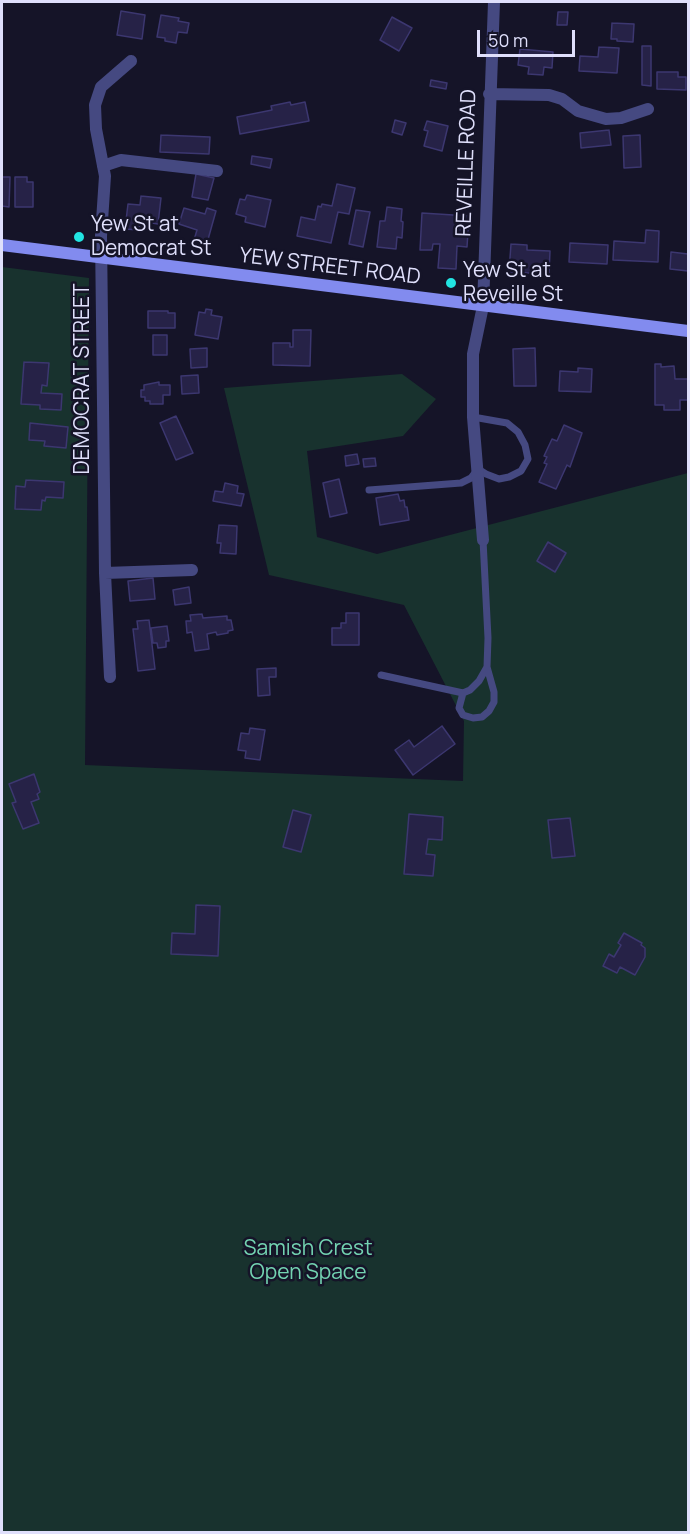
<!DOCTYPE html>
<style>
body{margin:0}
#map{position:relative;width:690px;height:1534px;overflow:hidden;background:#151428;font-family:Manrope,sans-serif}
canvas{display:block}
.frame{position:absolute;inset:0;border:3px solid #dfdffb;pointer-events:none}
.scale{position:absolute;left:477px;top:30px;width:98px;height:27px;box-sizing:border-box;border:3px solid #dfdffb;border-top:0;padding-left:8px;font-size:18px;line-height:21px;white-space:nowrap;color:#dfdffb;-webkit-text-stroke:4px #151428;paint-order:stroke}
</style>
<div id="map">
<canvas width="690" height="1534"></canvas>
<div class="frame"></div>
<div class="scale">50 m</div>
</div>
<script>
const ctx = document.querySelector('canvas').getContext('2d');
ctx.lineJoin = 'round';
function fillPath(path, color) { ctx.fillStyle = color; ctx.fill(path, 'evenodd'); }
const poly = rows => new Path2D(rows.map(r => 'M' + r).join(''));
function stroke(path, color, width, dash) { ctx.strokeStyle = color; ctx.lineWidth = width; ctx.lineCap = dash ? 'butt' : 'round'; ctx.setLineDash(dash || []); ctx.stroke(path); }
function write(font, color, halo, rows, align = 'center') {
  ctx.font = font + ' Manrope,sans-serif'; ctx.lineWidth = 5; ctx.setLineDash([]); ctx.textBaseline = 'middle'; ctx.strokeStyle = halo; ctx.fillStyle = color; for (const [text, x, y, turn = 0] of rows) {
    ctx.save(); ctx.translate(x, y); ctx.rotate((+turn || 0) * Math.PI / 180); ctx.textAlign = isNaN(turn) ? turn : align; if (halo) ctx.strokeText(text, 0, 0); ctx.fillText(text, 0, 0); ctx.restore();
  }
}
const green = poly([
 [2,267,89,278,85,765,463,781,464,721,404,605,269,575,224,388,402,374,436,399,403,436,307,451,317,537,377,554,688,473,688,1532,2,1532]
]);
const building = poly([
 [121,11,145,15,142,39,117,35,121,11],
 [558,12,568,12,567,25,557,25,558,12],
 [161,15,179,18,178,21,189,23,187,33,178,32,176,43,165,41,165,38,157,37,161,15],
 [392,17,412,28,399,51,380,40,392,17],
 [612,23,634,24,633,42,617,41,617,39,611,39,612,23],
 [642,46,651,46,651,86,642,85,642,46],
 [599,47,619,48,617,73,579,71,580,56,598,57,599,47],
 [520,49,553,52,552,68,544,67,543,75,528,74,529,67,518,65,520,49],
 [657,72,678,72,678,77,686,77,686,90,657,89,657,72],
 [431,80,447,83,446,89,430,86,431,80],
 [290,102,291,105,305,102,309,121,240,134,237,117,272,110,271,106,290,102],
 [395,120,406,123,402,135,392,132,395,120],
 [427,121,448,126,442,151,424,146,428,131,424,130,427,121],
 [609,130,611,145,581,148,580,133,609,130],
 [161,135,210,137,209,154,160,152,161,135],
 [640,135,641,167,624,168,623,136,640,135],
 [252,156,272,159,270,168,251,164,252,156],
 [196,174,214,178,208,200,192,197,196,174],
 [2,177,10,177,9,207,2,206,2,177],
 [15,177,27,177,27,182,33,182,33,207,15,207,15,177],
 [337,184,355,188,349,214,338,212,331,243,297,236,301,217,315,220,318,206,321,207,322,204,332,206,337,184],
 [247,195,271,200,265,227,245,222,246,217,236,214,240,199,245,200,247,195],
 [141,196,161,198,158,224,140,221,139,230,125,229,128,204,140,205,141,196],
 [387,207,402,209,401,221,403,222,402,238,397,237,396,249,377,247,380,221,385,221,387,207],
 [184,208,205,214,207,208,216,211,207,243,194,240,197,230,179,224,184,208],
 [356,210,370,212,363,247,349,244,356,210],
 [422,213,469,216,467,247,457,246,456,269,438,268,440,244,433,244,432,250,420,250,422,213],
 [646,230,659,231,658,262,613,260,614,241,645,243,646,230],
 [570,243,608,245,607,264,569,262,570,243],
 [511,244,527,245,527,250,550,251,549,274,509,272,511,244],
 [671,252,688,254,688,271,670,269,671,252],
 [206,309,212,310,211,315,222,317,218,339,195,335,199,312,205,313,206,309],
 [148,311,168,311,168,313,175,313,175,328,148,328,148,311],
 [293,330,311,330,310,366,273,365,273,343,290,343,290,347,293,347,293,330],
 [153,335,167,335,167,355,153,355,153,335],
 [207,348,207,367,191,368,190,349,207,348],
 [535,348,536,386,514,386,513,349,535,348],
 [24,362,49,363,47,386,42,385,41,393,62,394,61,410,40,409,40,405,21,404,24,362],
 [655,364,661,364,661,367,674,366,675,379,688,379,688,400,680,400,680,410,664,410,664,405,655,405,655,364],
 [578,368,592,369,591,392,559,391,560,371,578,372,578,368],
 [198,375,199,393,182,394,181,376,198,375],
 [159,382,159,385,170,385,170,395,163,395,163,404,150,404,150,401,145,401,145,397,141,397,141,390,144,390,144,385,159,382],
 [176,416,193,453,176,460,160,423,176,416],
 [30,423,68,427,66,448,44,446,45,441,29,440,30,423],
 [564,425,582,433,570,467,567,465,556,489,539,482,547,464,544,463,547,457,544,456,552,439,557,441,564,425],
 [357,454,359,464,346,466,345,456,357,454],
 [375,458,376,466,364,467,363,459,375,458],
 [339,479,347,513,330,517,323,483,339,479],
 [26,480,64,482,63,498,46,497,45,501,42,500,41,510,15,509,16,486,25,487,26,480],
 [225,483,238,486,237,493,244,494,241,506,213,501,215,491,223,492,225,483],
 [398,494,400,501,404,500,405,507,407,507,409,520,380,525,376,498,398,494],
 [219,525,237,526,236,554,220,553,221,543,217,543,219,525],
 [548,542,566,553,555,572,537,561,548,542],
 [153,578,155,599,130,601,128,581,153,578],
 [189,587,191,603,175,605,173,590,189,587],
 [346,613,359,613,359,645,332,645,332,628,341,628,341,623,346,623,346,613],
 [202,614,203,618,227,616,227,620,231,620,233,630,228,631,228,633,217,635,216,632,207,634,209,649,195,651,192,632,187,633,186,621,191,621,190,615,202,614],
 [149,620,155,669,138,671,133,629,138,629,137,621,149,620],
 [167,626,169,641,166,641,166,647,158,648,157,643,153,643,151,628,167,626],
 [276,668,276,677,269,677,270,695,258,696,257,669,276,668],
 [442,726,455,744,413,775,395,750,409,740,414,747,442,726],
 [250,728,265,730,260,760,245,758,246,751,238,750,241,733,249,734,250,728],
 [34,774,40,792,37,794,39,799,31,802,39,823,23,829,12,803,16,802,9,784,34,774],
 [293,810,311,815,301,852,283,847,293,810],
 [409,814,443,817,442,840,428,839,426,854,435,855,433,876,404,874,409,814],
 [570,818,575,856,552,858,548,820,570,818],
 [196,905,220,906,218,956,171,954,172,933,195,934,196,905],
 [624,933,642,943,641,945,645,948,645,957,635,975,620,967,617,973,603,966,609,954,614,957,621,945,618,943,624,933]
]);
const lane = poly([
 [369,490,461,483,471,478,478,469,486,474,499,479,509,477,521,471,528,459,525,445,518,432,507,423,473,417],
 [381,675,463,693,470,690,479,681,487,667,488,638,483,540],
 [463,693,459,708,463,715,473,718,482,717,489,711,494,702,494,692,487,667]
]);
const street = poly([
 [489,94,549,95,562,99,578,111,606,119,621,118,648,109],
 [103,166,121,160,217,171],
 [483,540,473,417,473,354,483,306,494,2],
 [105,573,192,570],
 [110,677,105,573,101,236,105,176,96,129,95,105,101,87,131,61]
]);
const secondary = poly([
 [2,245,688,331]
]);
const markers = [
 [79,237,6,"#22e4e2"],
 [451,283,6,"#22e4e2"]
];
const streetNames = [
 ["REVEILLE ROAD",467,163,-88],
 ["YEW STREET ROAD",330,267,7],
 ["DEMOCRAT STREET",83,379,-90]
];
const poiNames = [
 ["Yew St at",91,225],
 ["Democrat St",91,249],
 ["Yew St at",463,271],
 ["Reveille St",463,295]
];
const parkNames = [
 ["Samish Crest",308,1249],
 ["Open Space",308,1273]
];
fillPath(green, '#18322e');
fillPath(building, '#262247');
stroke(building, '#3c3770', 1.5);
stroke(lane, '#454981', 7);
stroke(street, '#454981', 12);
stroke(secondary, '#828bef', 12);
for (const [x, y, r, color] of markers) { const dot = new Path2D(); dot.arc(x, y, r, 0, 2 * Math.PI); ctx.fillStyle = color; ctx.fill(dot); stroke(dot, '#151428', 2); }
write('21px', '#dfdffb', '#151428', streetNames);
write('21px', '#dfdffb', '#151428', poiNames, 'left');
write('21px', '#73d3b1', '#151428', parkNames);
</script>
